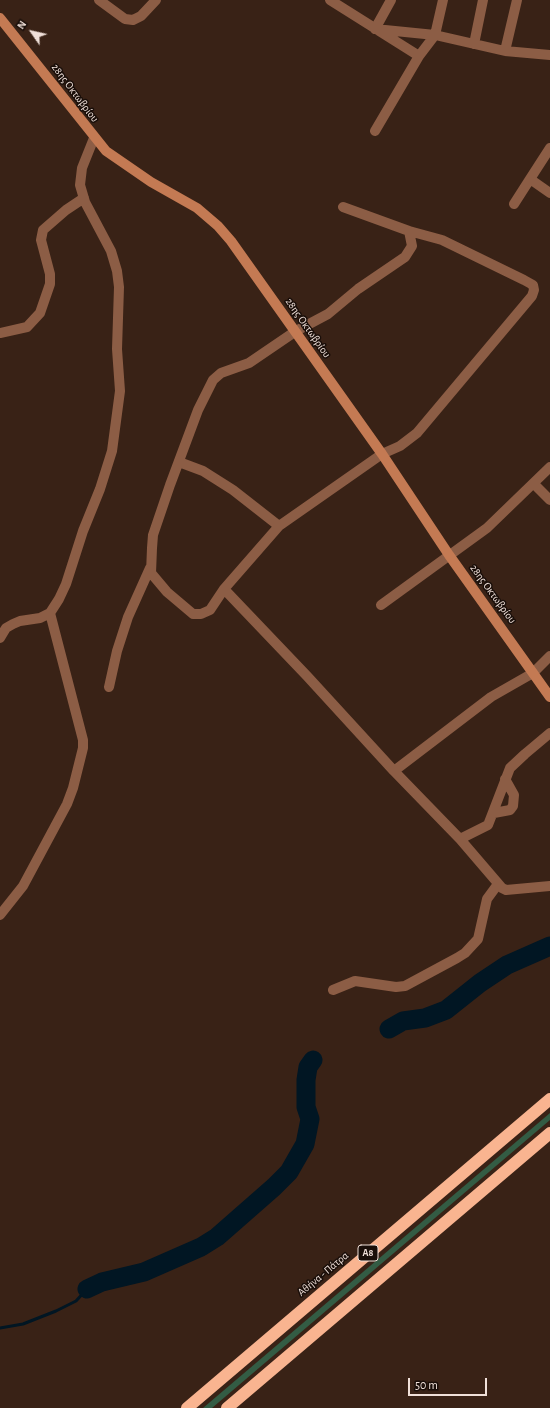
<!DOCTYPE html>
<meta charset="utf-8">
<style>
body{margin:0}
#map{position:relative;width:550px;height:1408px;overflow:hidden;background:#392216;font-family:"Alegreya Sans",sans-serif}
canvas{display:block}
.north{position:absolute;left:12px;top:12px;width:40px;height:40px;-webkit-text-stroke:3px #190e09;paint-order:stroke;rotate:304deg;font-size:11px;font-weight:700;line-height:16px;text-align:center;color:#f0e0d9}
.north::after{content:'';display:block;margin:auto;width:14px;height:18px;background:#f0e0d9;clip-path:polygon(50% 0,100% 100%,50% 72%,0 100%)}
.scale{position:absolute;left:408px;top:1378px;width:79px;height:18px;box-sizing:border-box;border:2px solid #f0e0d9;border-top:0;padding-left:5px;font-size:12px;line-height:14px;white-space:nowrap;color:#f0e0d9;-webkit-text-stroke:3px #190e09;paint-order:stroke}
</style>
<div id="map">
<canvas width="550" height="1408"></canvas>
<div class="north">N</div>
<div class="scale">50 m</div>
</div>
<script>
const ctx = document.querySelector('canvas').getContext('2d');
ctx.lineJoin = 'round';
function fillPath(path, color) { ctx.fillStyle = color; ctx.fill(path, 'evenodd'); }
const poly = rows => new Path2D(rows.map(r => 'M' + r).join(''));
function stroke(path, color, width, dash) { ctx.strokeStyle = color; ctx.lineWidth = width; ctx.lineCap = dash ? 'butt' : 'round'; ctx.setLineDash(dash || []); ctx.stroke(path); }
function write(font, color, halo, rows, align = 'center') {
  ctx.font = font + ' "Alegreya Sans",sans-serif'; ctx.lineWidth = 3; ctx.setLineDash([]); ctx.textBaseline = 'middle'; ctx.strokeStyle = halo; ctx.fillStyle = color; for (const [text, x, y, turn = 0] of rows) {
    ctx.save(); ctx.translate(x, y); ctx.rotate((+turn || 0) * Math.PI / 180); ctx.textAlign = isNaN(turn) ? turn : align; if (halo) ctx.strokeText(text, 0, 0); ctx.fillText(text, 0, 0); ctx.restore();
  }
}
const green = poly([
 [550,1113,550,1120,212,1408,203,1408]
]);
const stream = poly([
 [0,1328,23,1324,56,1311,76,1301,87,1289]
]);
const river = poly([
 [389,1029,403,1021,425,1018,446,1010,480,983,507,965,550,946],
 [87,1289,102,1282,144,1272,201,1247,217,1237,274,1187,289,1172,305,1144,310,1119,306,1107,306,1080,308,1067,313,1060]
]);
const street = poly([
 [99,0,125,19,133,20,141,16,156,0],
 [330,0,419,56,435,35,505,51,550,55],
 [391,0,375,29,435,35,443,0],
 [474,44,483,0],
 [505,51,517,0],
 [375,131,419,56],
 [550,148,530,179,550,193],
 [514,204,530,179],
 [343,207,409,231,412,246,405,257,358,289,328,314,296,331,249,363,221,373,213,380,198,410,170,485,153,535,152,548,151,573,167,592,193,614,201,614,210,610,224,589,279,526,382,454,400,446,417,433,532,296,534,290,533,285,524,280,442,240,409,231],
 [0,333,27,327,40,313,50,284,50,274,41,240,43,230,66,210,84,198],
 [179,462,203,471,233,490,279,526],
 [534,484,550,500],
 [224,589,307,676,394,771,460,839,502,888,506,890,550,886],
 [381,605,487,528,550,467],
 [0,638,6,628,13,624,20,621,40,618,50,613,59,599,66,584,83,531,100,489,112,451,120,391,117,349,119,287,117,271,111,251,85,202,80,185,82,168,94,138],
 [109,687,117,651,128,617,150,568],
 [394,771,491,697,533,673,550,656],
 [494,813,510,810,513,806,514,795,505,779],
 [460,839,488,825,510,768,525,754,550,733],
 [0,915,23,886,67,804,73,788,83,748,83,740,50,613],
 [333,990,355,981,396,987,405,986,457,958,465,953,478,939,487,899,498,884]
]);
const secondary = poly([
 [0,18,106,151,151,182,197,208,218,226,231,241,382,454,449,555,550,697]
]);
const highway = poly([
 [187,1408,550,1099],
 [227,1408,550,1133]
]);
const shields = [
 [368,1253,20]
];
const shieldNames = [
 ["Α8",368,1253]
];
const streetNames = [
 ["28ης Οκτωβρίου",75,93,53],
 ["28ης Οκτωβρίου",308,328,55],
 ["28ης Οκτωβρίου",493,594,54],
 ["Αθήνα - Πάτρα",323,1274,-40]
];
fillPath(green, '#335c44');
stroke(stream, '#011623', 3);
stroke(river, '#011623', 19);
stroke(street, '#8c5d45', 10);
stroke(secondary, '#c47a53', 10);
stroke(highway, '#f9b490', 12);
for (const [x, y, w] of shields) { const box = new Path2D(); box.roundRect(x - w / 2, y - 8, w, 16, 3); ctx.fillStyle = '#190e09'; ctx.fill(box); stroke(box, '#f0e0d9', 1); }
write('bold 10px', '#f0e0d9', null, shieldNames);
write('11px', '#f0e0d9', '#190e09', streetNames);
</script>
